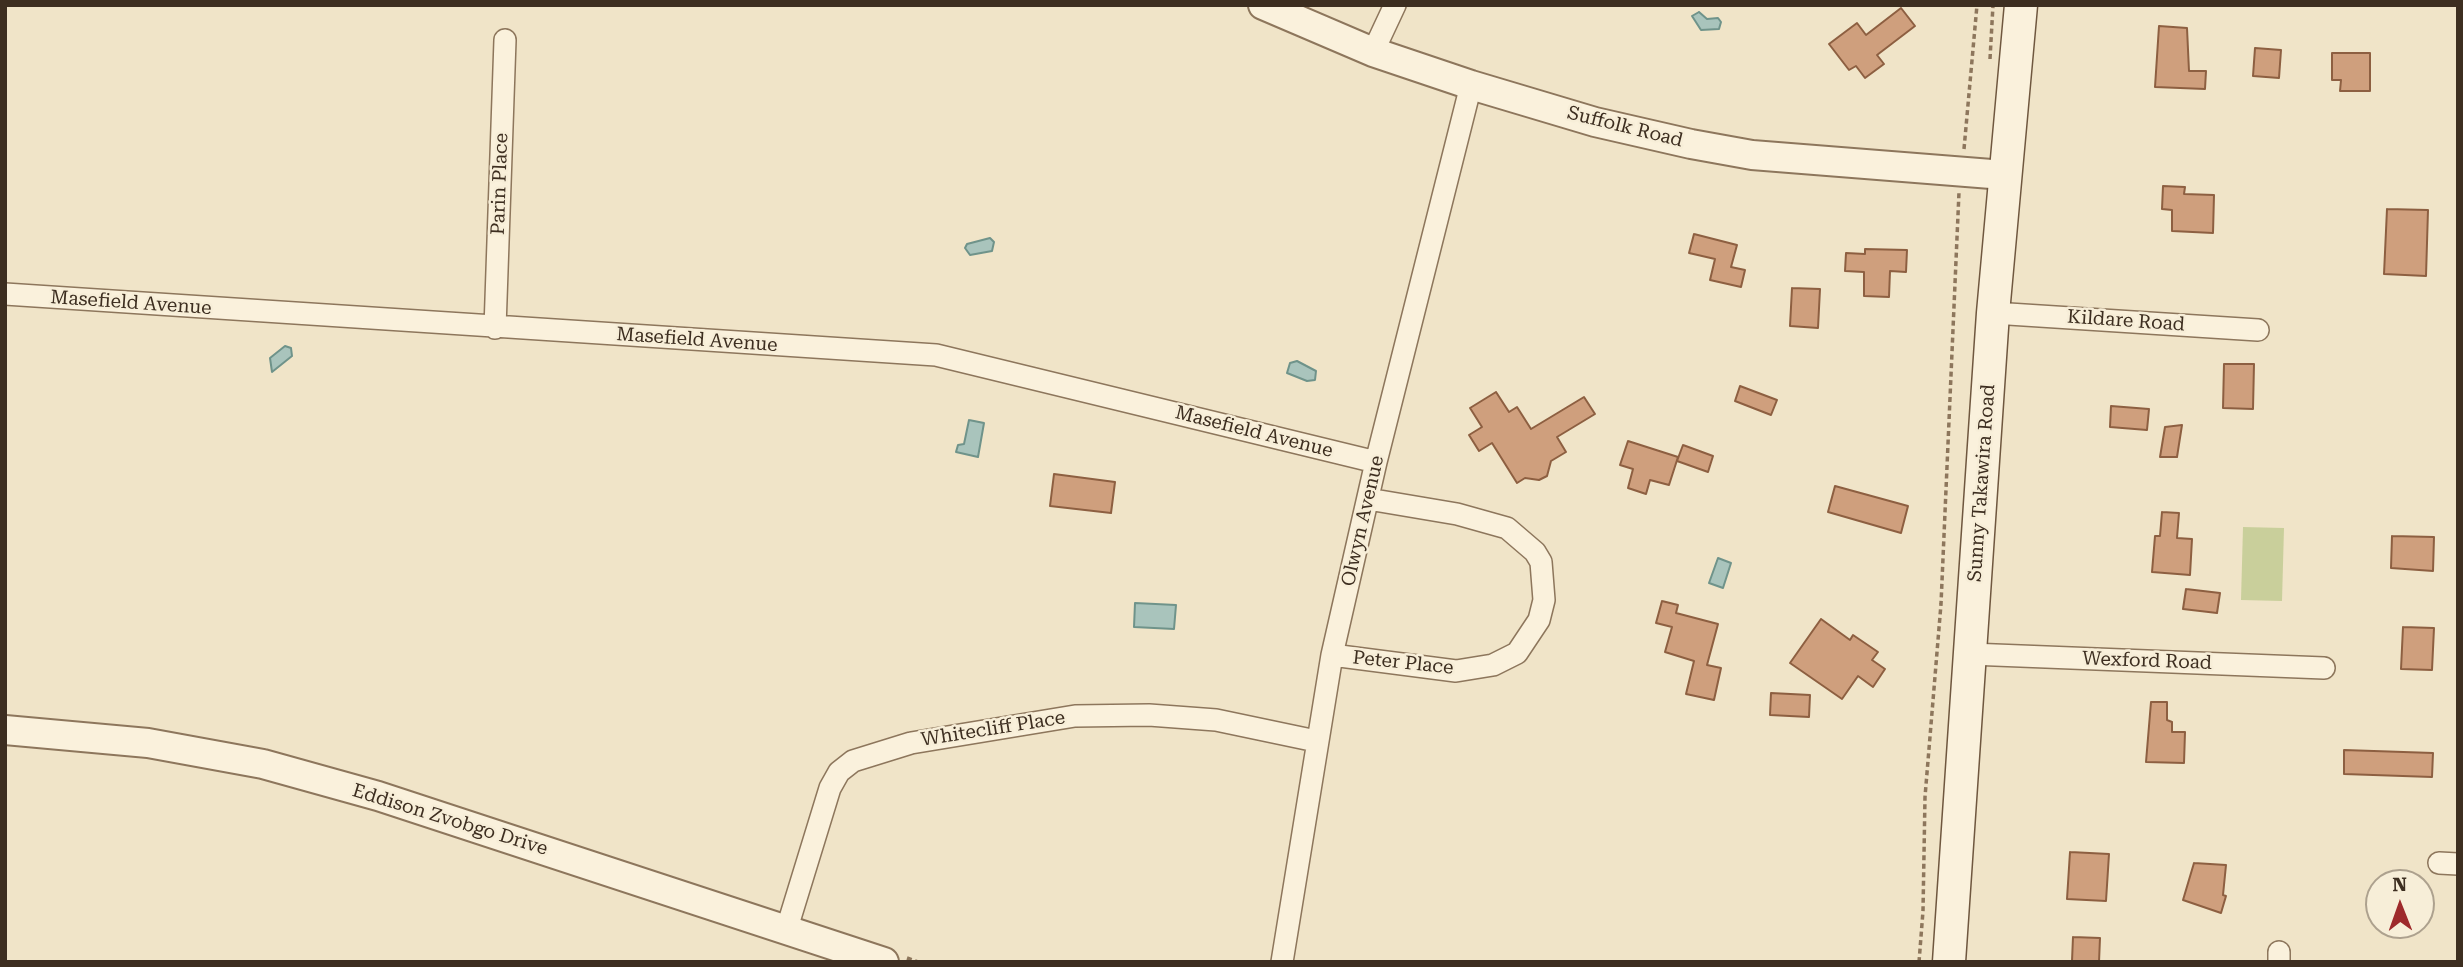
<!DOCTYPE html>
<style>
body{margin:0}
#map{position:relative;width:2463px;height:967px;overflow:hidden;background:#f0e4c8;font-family:"Roboto Serif",serif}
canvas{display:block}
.frame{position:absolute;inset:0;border:7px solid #3d2e20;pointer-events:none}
.north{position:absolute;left:2365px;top:869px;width:70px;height:70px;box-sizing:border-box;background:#f7eed8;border:2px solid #ada18e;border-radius:50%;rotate:359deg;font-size:19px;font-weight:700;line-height:28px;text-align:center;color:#3d2e20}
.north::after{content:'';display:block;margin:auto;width:24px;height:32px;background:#9e2a2b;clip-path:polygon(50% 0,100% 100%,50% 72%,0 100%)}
</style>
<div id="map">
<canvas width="2463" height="967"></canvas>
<div class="frame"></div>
<div class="north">N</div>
</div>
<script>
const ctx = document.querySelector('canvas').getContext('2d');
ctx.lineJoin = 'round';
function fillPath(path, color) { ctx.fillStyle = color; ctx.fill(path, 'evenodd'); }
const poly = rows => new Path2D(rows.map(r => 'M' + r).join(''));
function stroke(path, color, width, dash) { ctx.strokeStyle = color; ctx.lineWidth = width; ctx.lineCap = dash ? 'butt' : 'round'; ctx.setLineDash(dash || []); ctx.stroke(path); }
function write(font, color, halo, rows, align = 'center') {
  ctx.font = font + ' "Roboto Serif",serif'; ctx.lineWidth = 5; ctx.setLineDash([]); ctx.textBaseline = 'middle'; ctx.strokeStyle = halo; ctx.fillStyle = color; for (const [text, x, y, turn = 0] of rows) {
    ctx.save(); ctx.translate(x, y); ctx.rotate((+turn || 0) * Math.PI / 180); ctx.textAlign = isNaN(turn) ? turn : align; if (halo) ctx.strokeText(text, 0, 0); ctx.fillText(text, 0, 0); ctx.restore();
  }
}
const green = poly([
 [2243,527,2284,528,2282,601,2241,600]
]);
const water = poly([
 [1699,12,1707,19,1718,18,1721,22,1719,29,1701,30,1692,16,1699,12],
 [990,238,994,242,992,251,970,255,965,248,967,244,990,238],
 [285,346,291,348,292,356,272,372,270,358,285,346],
 [1297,361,1316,371,1315,380,1307,381,1287,373,1290,363,1297,361],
 [969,420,984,423,978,457,956,452,958,445,964,444,969,420],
 [1718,558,1731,563,1723,588,1709,583,1718,558],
 [1135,603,1176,605,1174,629,1134,627,1135,603]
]);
const building = poly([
 [1901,8,1915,26,1877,55,1884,64,1865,78,1856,66,1849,70,1829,44,1857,23,1866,35,1901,8],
 [2159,26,2187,28,2189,71,2206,71,2205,89,2155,87,2159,26],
 [2255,48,2281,50,2279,78,2253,76,2255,48],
 [2332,53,2370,53,2370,91,2340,91,2341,80,2332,80,2332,53],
 [2163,186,2185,187,2184,194,2214,195,2213,233,2172,231,2172,210,2162,209,2163,186],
 [2387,209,2428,210,2426,276,2384,274,2387,209],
 [1694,234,1737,245,1731,267,1745,270,1741,287,1710,280,1715,259,1689,253,1694,234],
 [1865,249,1907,250,1906,272,1890,271,1889,297,1864,296,1864,272,1845,271,1846,253,1865,254,1865,249],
 [1792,288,1820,289,1818,328,1790,326,1792,288],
 [2224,364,2254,364,2253,409,2223,408,2224,364],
 [1740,386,1777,400,1771,415,1735,401,1740,386],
 [1496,392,1509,412,1517,407,1531,429,1584,397,1595,414,1557,437,1566,452,1551,461,1547,476,1539,480,1525,478,1517,483,1492,443,1479,451,1469,435,1482,427,1470,408,1496,392],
 [2111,406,2149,409,2147,430,2110,427,2111,406],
 [2182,425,2177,457,2160,457,2165,427,2182,425],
 [1628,441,1678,457,1669,485,1650,480,1646,494,1628,488,1633,469,1620,465,1628,441],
 [1683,445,1713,456,1708,472,1677,461,1683,445],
 [1054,474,1115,482,1111,513,1050,506,1054,474],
 [1835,486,1908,506,1901,533,1828,512,1835,486],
 [2162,512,2179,513,2177,538,2192,539,2190,575,2152,572,2155,536,2160,536,2162,512],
 [2392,536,2434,537,2433,571,2391,568,2392,536],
 [2186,589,2220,593,2217,613,2183,609,2186,589],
 [1662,601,1678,605,1676,613,1718,624,1707,665,1721,668,1714,700,1686,694,1694,661,1665,652,1672,627,1656,623,1662,601],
 [1821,619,1850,640,1853,635,1878,652,1872,660,1885,669,1873,687,1858,676,1842,699,1790,663,1821,619],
 [2403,627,2434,628,2432,670,2401,669,2403,627],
 [1771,693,1810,695,1809,717,1770,715,1771,693],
 [2151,702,2167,702,2167,720,2172,722,2172,732,2185,732,2184,763,2146,762,2151,702],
 [2344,750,2433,753,2432,777,2344,774,2344,750],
 [2070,852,2109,854,2106,901,2067,899,2070,852],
 [2194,863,2226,865,2223,895,2226,896,2221,913,2183,900,2194,863],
 [2073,937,2100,938,2099,962,2072,961,2073,937]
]);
const path = poly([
 [1990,59,1993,5],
 [1964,149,1977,5],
 [907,958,918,962],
 [1919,962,1923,911,1925,797,1941,604,1959,192]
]);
const minor = poly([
 [1373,52,1395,5],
 [5,294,936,355,1376,462],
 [1993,313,2258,330],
 [495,328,505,40],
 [1970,654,2324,668],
 [1332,655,1456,671,1493,665,1517,653,1539,620,1544,600,1541,562,1535,552,1507,528,1457,514,1368,499],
 [2439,863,2458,864],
 [787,928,830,788,839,772,853,761,911,743,1075,716,1149,715,1216,720,1316,741],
 [1282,962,1332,655,1376,462,1471,85],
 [2279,962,2279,952]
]);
const tertiary = poly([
 [1263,5,1373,52,1471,85,1595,122,1691,144,1752,155,2004,175],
 [5,730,148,743,263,764,378,796,884,962]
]);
const secondary = poly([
 [1949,962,1993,313,2021,5]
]);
const streetNames = [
 ["Suffolk Road",1625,127,14],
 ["Parin Place",500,184,-88],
 ["Masefield Avenue",131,303,4],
 ["Kildare Road",2126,321,4],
 ["Masefield Avenue",697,340,4],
 ["Masefield Avenue",1254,432,14],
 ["Sunny Takawira Road",1982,483,-86],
 ["Olwyn Avenue",1363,521,-77],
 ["Wexford Road",2147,661,2],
 ["Peter Place",1403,663,6],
 ["Whitecliff Place",993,729,-9],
 ["Eddison Zvobgo Drive",450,820,17]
];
fillPath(green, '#c9cf9b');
fillPath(water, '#a9c4bc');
stroke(water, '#6f938a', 2);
fillPath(building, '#cf9f7d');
stroke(building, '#8d5f41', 2);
stroke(minor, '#8d765c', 24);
stroke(tertiary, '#8d765c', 32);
stroke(secondary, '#6f573f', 35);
stroke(path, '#8d765c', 3.5, [5, 3.5]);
stroke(minor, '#faf1dc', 21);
stroke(tertiary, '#faf1dc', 28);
stroke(secondary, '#faf1dc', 32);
write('19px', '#3d2e20', '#f7eed8', streetNames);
</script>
